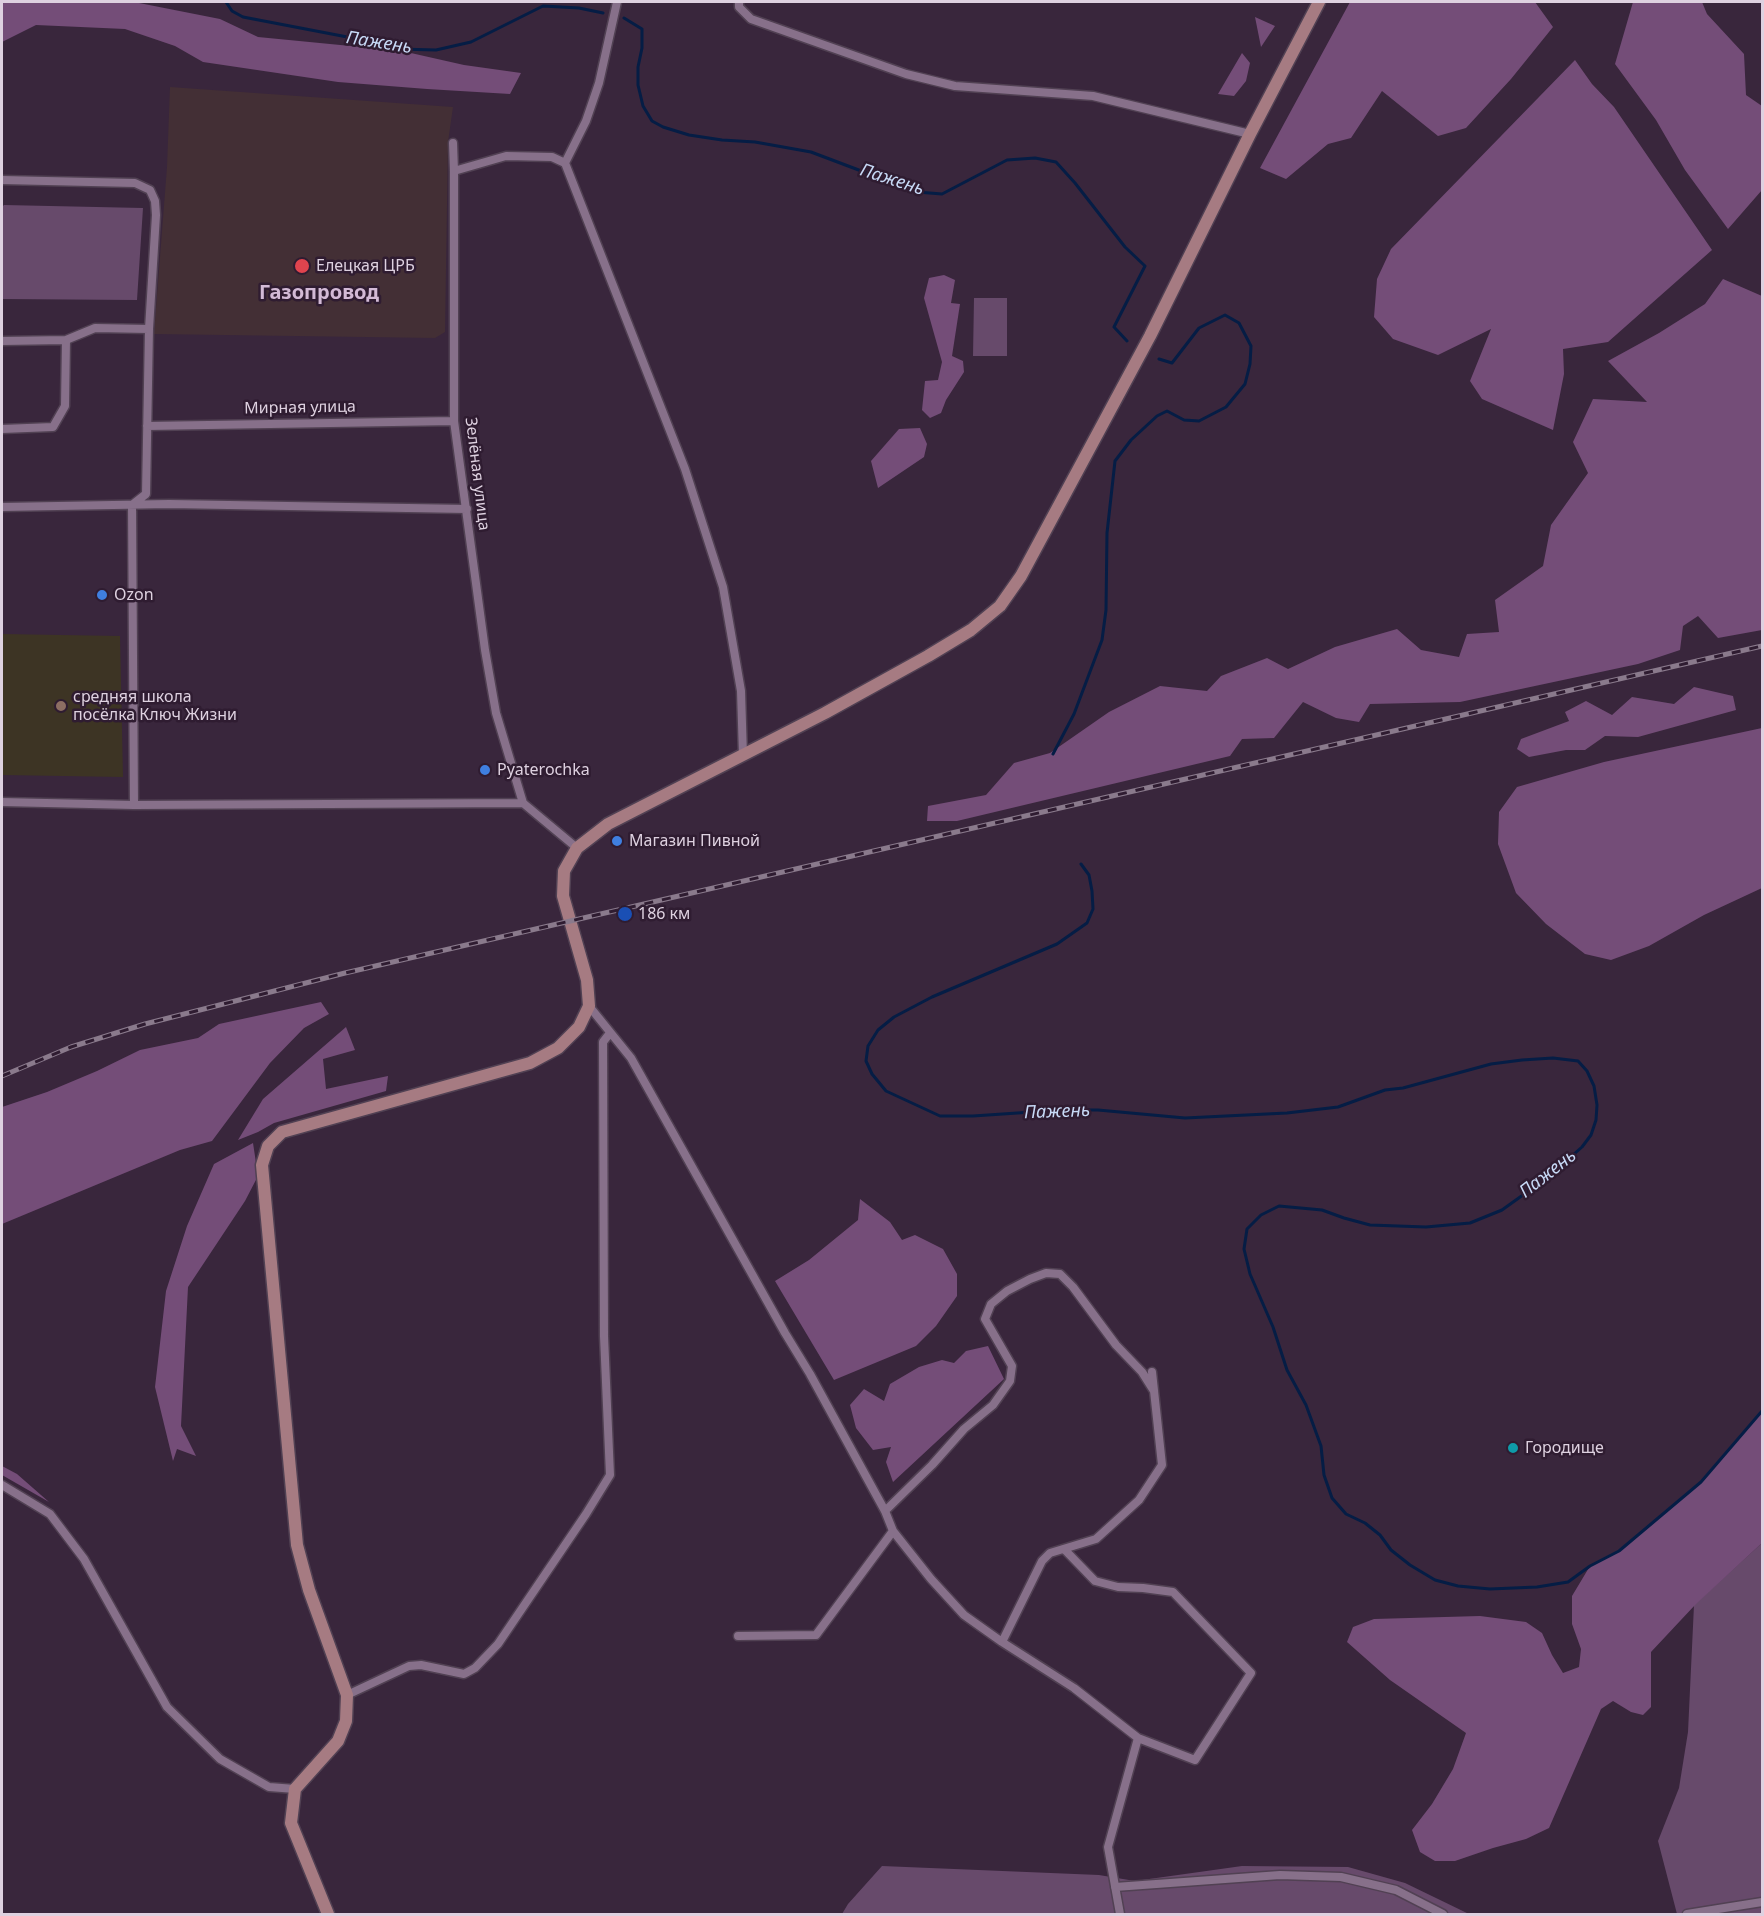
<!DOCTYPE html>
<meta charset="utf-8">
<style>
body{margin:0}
#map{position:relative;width:1764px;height:1916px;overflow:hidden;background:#39263c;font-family:"Noto Sans",sans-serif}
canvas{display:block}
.frame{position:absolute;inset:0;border:3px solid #ded1e0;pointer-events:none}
</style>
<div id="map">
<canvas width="1764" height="1916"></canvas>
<div class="frame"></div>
</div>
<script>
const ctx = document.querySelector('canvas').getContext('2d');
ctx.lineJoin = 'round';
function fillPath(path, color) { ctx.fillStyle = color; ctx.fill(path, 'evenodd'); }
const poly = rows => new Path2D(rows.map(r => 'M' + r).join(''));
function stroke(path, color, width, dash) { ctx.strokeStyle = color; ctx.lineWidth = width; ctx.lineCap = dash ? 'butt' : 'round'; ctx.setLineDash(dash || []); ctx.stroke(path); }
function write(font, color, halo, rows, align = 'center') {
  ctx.font = font + ' "Noto Sans",sans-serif'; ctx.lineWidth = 5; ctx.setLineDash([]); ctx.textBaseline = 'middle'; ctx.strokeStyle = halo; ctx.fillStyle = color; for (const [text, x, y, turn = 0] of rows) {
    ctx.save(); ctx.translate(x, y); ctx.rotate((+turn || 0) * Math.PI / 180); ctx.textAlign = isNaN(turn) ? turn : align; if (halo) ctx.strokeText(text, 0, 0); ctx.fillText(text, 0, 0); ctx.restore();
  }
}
const education = poly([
 [2,634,120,636,123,777,2,775]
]);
const medical = poly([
 [170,87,453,107,448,142,445,332,435,338,154,334,167,167]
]);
const green = poly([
 [4,205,143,208,137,300,2,299,2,207],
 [974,298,1007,298,1007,356,973,356],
 [1762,1543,1762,1914,1677,1914,1658,1841,1679,1788,1688,1732,1694,1605],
 [882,1866,1099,1875,1135,1881,1242,1866,1348,1867,1405,1883,1469,1914,842,1914,848,1904]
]);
const forest = poly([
 [2,2,134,2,220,19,258,37,402,51,464,65,521,73,510,94,427,89,338,82,203,62,175,46,125,29,36,25,2,42],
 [1350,2,1535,2,1553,27,1511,79,1466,128,1438,136,1382,91,1351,138,1328,144,1286,179,1260,168],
 [1633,2,1702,2,1707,14,1744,54,1746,95,1762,106,1762,190,1728,229,1685,170,1656,120,1615,64],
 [1255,17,1275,26,1261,47],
 [1242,53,1250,63,1246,81,1234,96,1218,94],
 [1575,60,1592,84,1614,107,1712,250,1608,342,1563,349,1564,374,1553,430,1482,399,1470,381,1491,329,1438,355,1393,339,1374,317,1377,279,1391,249],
 [944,275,955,280,951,303,960,304,952,356,963,361,964,372,946,400,941,413,930,418,922,410,925,381,938,380,942,362,924,298,929,278],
 [1723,279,1762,296,1762,630,1718,638,1698,616,1683,626,1680,650,1638,664,1460,702,1370,704,1359,722,1336,718,1303,702,1274,738,1242,739,1230,756,957,821,927,821,928,806,986,795,1014,763,1050,753,1109,712,1160,686,1207,691,1221,676,1267,658,1288,669,1335,647,1397,629,1421,650,1459,657,1467,634,1499,632,1495,600,1543,566,1551,525,1588,473,1573,442,1593,399,1647,402,1608,361,1659,333,1705,304],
 [920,428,927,444,924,457,878,488,871,461,899,429],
 [1694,687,1733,696,1736,710,1638,737,1605,736,1585,750,1566,750,1529,757,1517,749,1521,739,1569,721,1565,712,1586,701,1612,715,1632,697,1674,704],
 [1762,728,1762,888,1704,915,1649,946,1611,960,1585,954,1546,924,1516,893,1498,844,1499,812,1517,787,1604,762],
 [321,1002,329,1014,304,1028,270,1063,212,1141,180,1150,2,1224,2,1107,47,1092,97,1071,140,1050,198,1038,219,1024],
 [346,1027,355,1050,323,1059,326,1089,388,1076,386,1091,274,1123,258,1132,238,1140,263,1099],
 [253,1143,258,1176,245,1201,188,1287,181,1426,196,1456,177,1449,173,1461,155,1387,166,1291,187,1226,214,1164],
 [860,1199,890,1222,902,1240,915,1235,943,1249,957,1274,957,1296,936,1326,916,1346,834,1380,775,1281,809,1260,858,1220],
 [988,1346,1004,1379,893,1482,886,1462,891,1447,873,1450,856,1428,850,1405,864,1389,884,1401,890,1384,919,1367,942,1360,954,1363,966,1351],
 [1762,1411,1762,1543,1695,1605,1651,1652,1651,1707,1643,1715,1631,1712,1613,1701,1601,1709,1549,1828,1526,1839,1493,1848,1455,1861,1435,1861,1420,1852,1412,1830,1432,1804,1453,1769,1466,1733,1390,1680,1347,1642,1353,1627,1374,1619,1480,1616,1526,1622,1542,1633,1552,1655,1563,1673,1579,1667,1581,1649,1572,1624,1572,1596,1590,1566,1619,1551,1701,1482],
 [2,1466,17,1474,49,1502,2,1475]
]);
const stream = poly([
 [226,2,232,11,243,17,363,40,398,49,436,50,471,42,543,6,579,8,603,13],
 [624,18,642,29,642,48,638,67,638,85,643,106,652,121,663,127,689,135,722,140,755,142,811,152,917,192,942,194,1007,160,1035,158,1056,162,1075,183,1125,247,1145,266,1114,327,1127,341],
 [1053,754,1074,714,1102,640,1106,610,1107,533,1115,461,1131,440,1157,416,1167,411,1184,420,1199,421,1226,407,1245,384,1250,364,1251,346,1239,323,1225,315,1199,328,1172,363,1159,359],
 [1081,864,1089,875,1092,891,1093,909,1087,923,1057,944,932,997,894,1017,878,1030,868,1046,866,1061,872,1074,886,1091,940,1116,973,1116,1062,1110,1098,1110,1185,1118,1287,1113,1338,1107,1385,1090,1403,1088,1491,1064,1522,1060,1553,1058,1578,1061,1587,1071,1594,1086,1597,1105,1596,1120,1591,1135,1582,1147,1548,1177,1502,1210,1470,1223,1426,1227,1370,1225,1344,1218,1322,1210,1279,1206,1261,1215,1247,1229,1244,1249,1250,1274,1273,1327,1287,1370,1306,1405,1321,1446,1324,1475,1332,1498,1346,1514,1365,1523,1380,1535,1391,1550,1410,1565,1435,1580,1458,1586,1490,1589,1537,1587,1568,1582,1590,1566,1619,1551,1701,1482,1762,1411]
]);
const street = poly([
 [739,2,739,7,751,19,906,74,955,86,1093,96,1250,134],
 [453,143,454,171,454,421,485,650,496,713,523,803],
 [565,163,586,121,599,83,617,2],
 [454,171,506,156,552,157,565,163,685,469,723,587,741,691,743,756],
 [2,180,135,183,150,190,155,201,156,215,149,329],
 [2,341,66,340,95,328,149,329,146,494,132,505,134,805],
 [147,426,454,421],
 [2,429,53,427,65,406,66,340],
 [2,507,169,504,467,509],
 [2,802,134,805,523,803,577,848],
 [589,1006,631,1058,785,1333,810,1374,885,1511,893,1531,931,1579,964,1615,1002,1642,1074,1688,1138,1738,1195,1760,1251,1673,1173,1592,1143,1588,1118,1587,1095,1581,1065,1550],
 [2,1485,50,1514,84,1559,167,1707,220,1759,269,1787,295,1789],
 [885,1511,932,1465,964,1429,993,1405,1010,1381,1012,1366,985,1319,991,1304,1007,1291,1030,1279,1046,1273,1060,1274,1073,1287,1116,1345,1142,1372,1154,1391],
 [738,1636,816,1635,893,1531],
 [1002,1642,1042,1561,1050,1553,1096,1539,1139,1500,1162,1465,1152,1372],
 [347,1695,409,1666,421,1665,464,1674,475,1668,498,1644,586,1514,610,1475,604,1336,603,1042,610,1033],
 [1115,1887,1280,1875,1341,1877,1396,1890,1443,1914],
 [1120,1914,1108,1847,1138,1738],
 [1687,1914,1762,1902]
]);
const secondary = poly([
 [328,1914,291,1823,295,1789,338,1741,346,1721,347,1695,309,1590,297,1545,262,1165,268,1146,282,1132,530,1063,558,1048,579,1027,589,1006,587,980,563,896,564,871,577,848,608,824,825,713,928,656,971,630,1000,606,1021,576,1150,336,1250,134,1319,2]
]);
const rail = poly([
 [2,1076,71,1047,145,1024,345,973,1762,646]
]);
const markers = [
 [302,266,8,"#e0444e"],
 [102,595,6,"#3f7fe0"],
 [61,706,6,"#8d6e63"],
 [485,770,6,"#3f7fe0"],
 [617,841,6,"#3f7fe0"],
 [625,914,8,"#1a4fb4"],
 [1513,1448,6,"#0f9aa8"]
];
const poiNames = [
 ["Елецкая ЦРБ",316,266],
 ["Ozon",114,595],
 ["средняя школа",73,697],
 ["посёлка Ключ Жизни",73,715],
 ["Pyaterochka",497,770],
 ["Магазин Пивной",629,841],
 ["186 км",638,914],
 ["Городище",1525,1448]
];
const streetNames = [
 ["Мирная улица",300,408,-1],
 ["Зелёная улица",477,474,83]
];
const waterNames = [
 ["Пажень",379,43,9],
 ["Пажень",892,180,18],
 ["Пажень",1057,1112,-2],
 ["Пажень",1548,1174,-38]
];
const quarterNames = [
 ["Газопровод",319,293]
];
fillPath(education, '#3d3424');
fillPath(medical, '#432f35');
fillPath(green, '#674a6b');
fillPath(forest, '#744d78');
stroke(stream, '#051d45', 3);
stroke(street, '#514153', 11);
stroke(secondary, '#514153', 15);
stroke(street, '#87708a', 8);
stroke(secondary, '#a67b82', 12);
stroke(rail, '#8a7a8c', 5);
stroke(rail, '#2f1c31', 3, [9]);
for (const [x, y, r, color] of markers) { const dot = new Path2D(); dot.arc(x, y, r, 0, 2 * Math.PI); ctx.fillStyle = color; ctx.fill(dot); stroke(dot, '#2f1c31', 2); }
write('16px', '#ded1e0', '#2f1c31', poiNames, 'left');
write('16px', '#ded1e0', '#2f1c31', streetNames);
write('italic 18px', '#c7d9f6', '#2f1c31', waterNames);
write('bold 20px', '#d3bad6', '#2f1c31', quarterNames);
</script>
